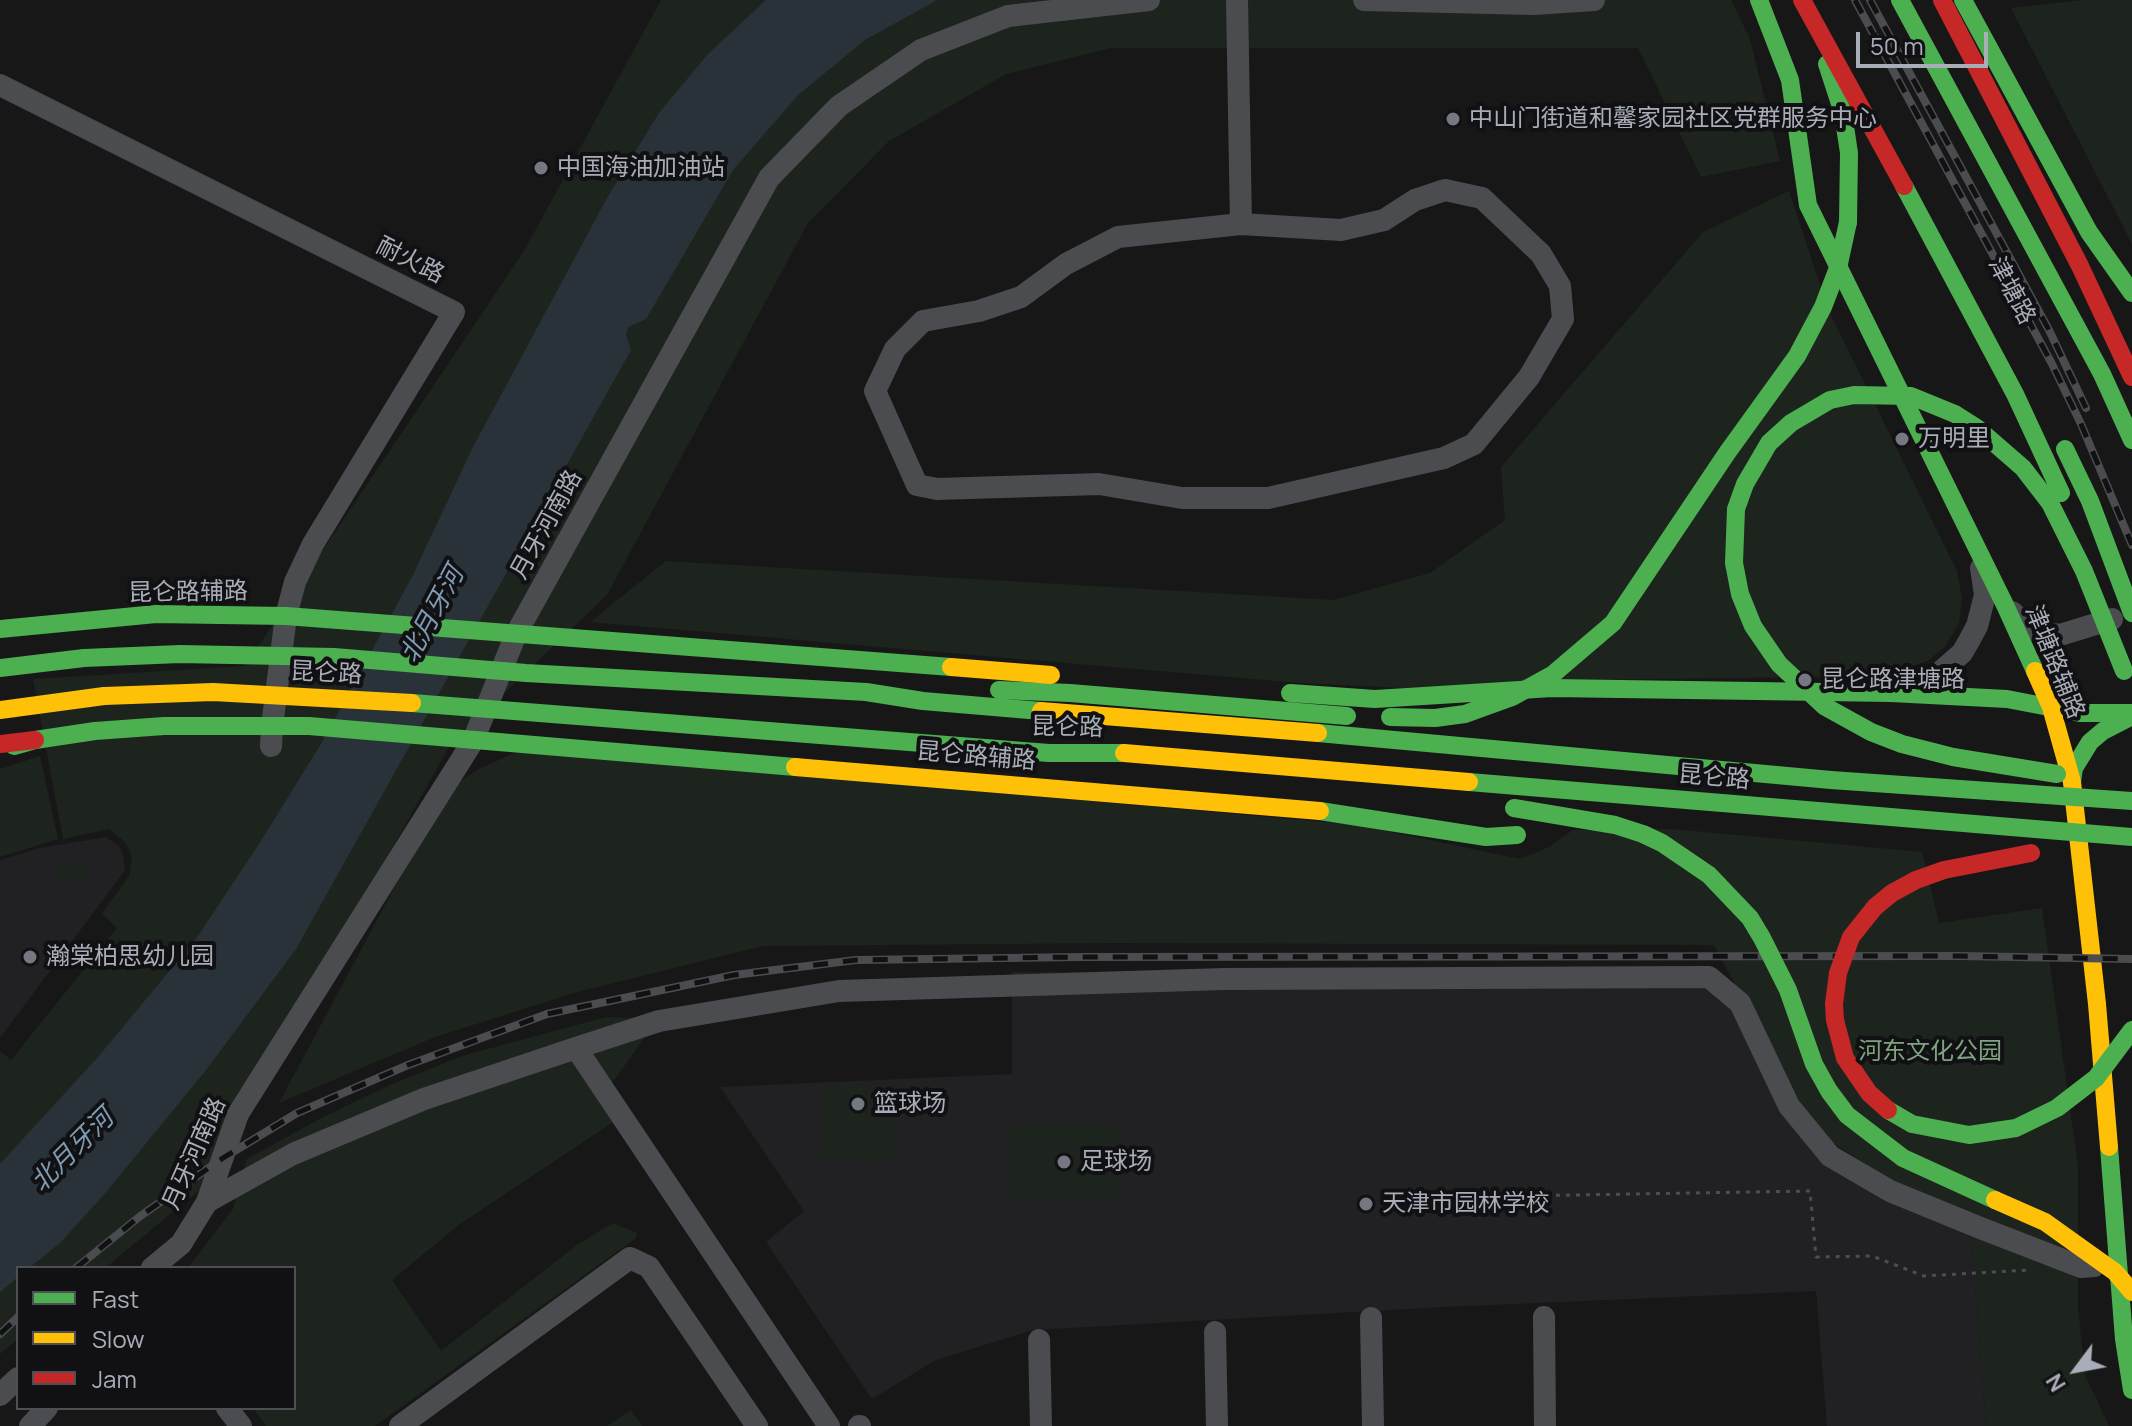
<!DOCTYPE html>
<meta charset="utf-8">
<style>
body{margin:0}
#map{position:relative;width:2132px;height:1426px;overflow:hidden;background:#171717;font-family:Manrope,sans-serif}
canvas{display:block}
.legend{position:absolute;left:16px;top:1266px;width:280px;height:144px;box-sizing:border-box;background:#111113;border:2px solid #4d4f55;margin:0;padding:10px 14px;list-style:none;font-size:24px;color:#a8adb8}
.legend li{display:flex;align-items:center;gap:16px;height:40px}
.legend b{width:40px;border:2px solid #4d4f55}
.north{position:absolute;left:2036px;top:1330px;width:80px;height:80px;-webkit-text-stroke:6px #111113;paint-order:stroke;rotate:238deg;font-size:22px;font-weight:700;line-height:32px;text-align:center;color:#a8adb8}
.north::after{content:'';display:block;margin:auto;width:28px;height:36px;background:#a8adb8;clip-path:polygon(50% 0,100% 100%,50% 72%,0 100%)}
.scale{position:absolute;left:1856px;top:32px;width:132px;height:36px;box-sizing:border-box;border:4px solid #a8adb8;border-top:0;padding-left:10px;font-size:24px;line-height:28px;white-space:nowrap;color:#a8adb8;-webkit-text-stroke:6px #111113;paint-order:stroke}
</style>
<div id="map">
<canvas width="2132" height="1426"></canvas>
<ul class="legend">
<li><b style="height:10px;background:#4caf50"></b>Fast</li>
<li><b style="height:10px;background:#ffc107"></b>Slow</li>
<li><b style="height:10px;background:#c62828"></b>Jam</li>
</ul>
<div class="north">N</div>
<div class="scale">50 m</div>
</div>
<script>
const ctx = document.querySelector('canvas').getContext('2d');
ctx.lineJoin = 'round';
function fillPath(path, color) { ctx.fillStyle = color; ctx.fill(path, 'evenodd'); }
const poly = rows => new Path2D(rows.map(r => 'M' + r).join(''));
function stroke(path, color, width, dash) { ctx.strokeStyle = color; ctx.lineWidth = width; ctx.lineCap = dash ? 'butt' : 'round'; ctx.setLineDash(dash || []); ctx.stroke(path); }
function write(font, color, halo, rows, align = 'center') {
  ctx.font = font + ' Manrope,"Noto Sans SC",sans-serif'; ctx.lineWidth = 8; ctx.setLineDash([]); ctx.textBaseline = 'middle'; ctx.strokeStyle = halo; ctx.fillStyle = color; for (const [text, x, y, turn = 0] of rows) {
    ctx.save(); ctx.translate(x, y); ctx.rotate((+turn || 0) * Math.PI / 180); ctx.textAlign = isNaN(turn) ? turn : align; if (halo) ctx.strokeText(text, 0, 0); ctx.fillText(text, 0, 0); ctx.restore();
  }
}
const built = poly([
 [106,837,119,846,123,855,125,869,120,877,0,1038,0,860,40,848],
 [1012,972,1719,973,1822,1142,1970,1220,1986,1426,1827,1426,1816,1291,1444,1307,1033,1330,936,1360,872,1399,766,1242,804,1211,720,1087,1012,1074]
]);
const green = poly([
 [661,0,1731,0,1750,39,1780,161,1701,177,1638,48,1111,48,1006,74,889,141,808,223,607,595,450,745,202,1188,105,1268,18,1268,18,1339,0,1354,0,1051,11,1060,117,928,102,914,129,876,132,857,125,842,109,829,63,839,33,679,245,666,524,251],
 [2083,0,2132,0,2132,244,2011,8],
 [1789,191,1828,309,1957,571,1962,598,1959,623,1945,647,1926,662,1875,676,1588,680,1402,688,1299,683,590,622,666,561,1333,600,1430,573,1505,520,1501,467,1703,232],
 [521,750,1358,825,1520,859,1549,847,1573,830,1672,829,1922,852,1939,923,2042,908,2078,1166,2078,1308,2085,1375,2109,1426,1986,1426,1970,1220,1916,1197,1827,1139,1805,1115,1714,945,1114,943,763,946,577,992,435,1037,279,1103,446,791,479,769],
 [40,756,58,839,0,857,0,769],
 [83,861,87,875,61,883,57,869],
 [606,1017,659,1018,602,1097,615,1121,460,1224,392,1280,441,1351,577,1245,613,1223,637,1233,636,1238,375,1426,266,1426,253,1408,294,1408,294,1268,188,1268,233,1209,247,1159,323,1117,390,1085,462,1056],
 [823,1084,894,1086,893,1162,822,1160],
 [1010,1125,1118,1125,1118,1199,1010,1199],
 [631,1410,642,1426,607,1426]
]);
const water = poly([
 [766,0,937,0,865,40,798,95,733,170,646,319,628,327,626,335,631,350,296,949,206,1070,107,1191,61,1242,29,1268,18,1268,18,1277,0,1292,0,1164,98,1057,196,939,259,844,321,744,412,577,473,447,607,198,659,113,708,54]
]);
const path = poly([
 [1396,1198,1810,1191,1816,1257,1872,1256,1924,1276,2029,1270]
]);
const street = poly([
 [1237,0,1241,224],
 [1364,0,1533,4,1594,0],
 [0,85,454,312,313,544,295,582,286,616,272,726,271,746],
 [1445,190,1482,198,1541,254,1560,286,1563,319,1529,377,1474,444,1444,458,1268,498,1182,498,1099,484,937,489,917,485,875,391,895,349,923,321,979,311,1021,297,1066,264,1118,237,1241,224,1341,230,1384,220,1415,200,1445,190],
 [2012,612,2032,630,2060,635,2112,619],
 [1898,691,1912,687,1939,673,1962,653,1969,641,1977,626,1985,595,1981,568],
 [207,1202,293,1154,424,1099,576,1048],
 [152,1268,181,1244,207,1202,238,1114,473,741,516,634,769,178,839,106,921,50,1008,16,1149,0],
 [1544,1317,1545,1426],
 [1371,1318,1373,1426],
 [1215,1332,1217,1426],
 [1039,1340,1041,1426],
 [0,1395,18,1378],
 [227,1408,241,1426],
 [30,1426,47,1408],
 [400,1426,630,1258,649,1267,757,1426],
 [829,1426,576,1048,659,1021,839,991,1224,979,1709,977,1740,1003,1789,1106,1830,1156,1890,1191,1978,1227,2081,1267,2094,1266],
 [859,1426,860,1426]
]);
const fast = poly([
 [1759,0,1790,80,1808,205,2005,605,2035,671],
 [1900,0,2102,374,2132,440],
 [1963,0,2089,232,2132,293],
 [1827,64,1843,113,1849,153,1848,222],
 [0,629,156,614,286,616,951,667],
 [999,690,1070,693,1347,716],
 [1290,693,1375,699,1552,688,1891,693,2007,699,2080,713,2132,713],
 [14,746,35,740,95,731,164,726,309,726,795,767],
 [2072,782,2074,768,2090,742,2103,731,2132,716],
 [1320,811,1486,837,1517,835],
 [2109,1147,2124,1339,2132,1390]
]);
const slow = poly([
 [951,667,1051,675],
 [2035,671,2051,707,2072,782,2097,1004,2109,1147],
 [795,767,1320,811]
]);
const jam = poly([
 [1942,0,2080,266,2132,377],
 [0,744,35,740]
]);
const rail = poly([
 [1855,0,2051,362,2081,424,2132,545],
 [1870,0,2049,330,2086,408],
 [76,1268,139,1217,223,1158,297,1113,408,1065,547,1014,734,975,856,960,1079,957,1960,956,2132,959],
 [0,1334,18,1317]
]);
const fastBridge = poly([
 [1904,186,2015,394,2061,493],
 [2065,449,2090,501,2132,613],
 [0,668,84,658,180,654,334,657,526,673,866,692,923,701,1041,711],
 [412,703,1049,753,1124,753],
 [1390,717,1435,718,1465,714,1512,697,1552,675,1613,623,1727,453,1797,356,1823,307,1838,268,1848,222],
 [1318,733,1831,780,2132,801],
 [2057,774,1953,757,1902,744,1871,732,1824,706,1779,664,1753,626,1740,594,1734,563,1736,509,1745,484,1769,443,1791,423,1830,400,1854,395,1911,396,1955,414,1977,428,2023,468,2050,503,2084,571,2124,671],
 [1469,782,2132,837],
 [1514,808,1615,825,1643,834,1662,843,1709,875,1750,918,1762,938,1788,990,1814,1064,1829,1091,1847,1115,1903,1158,1995,1200],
 [1888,1110,1912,1124,1969,1135,2016,1128,2057,1108,2096,1078,2132,1030]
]);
const slowBridge = poly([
 [0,710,104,696,213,692,412,703],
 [1041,711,1318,733],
 [1124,753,1469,782],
 [1995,1200,2045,1222,2115,1272,2132,1292]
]);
const jamBridge = poly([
 [1802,0,1904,186],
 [1888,1110,1869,1093,1845,1058,1835,1020,1834,1004,1838,973,1851,937,1875,907,1892,893,1916,880,1944,870,2031,853]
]);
const markers = [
 [1453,119,8,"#757880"],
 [541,168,8,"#757880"],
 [1902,439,8,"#757880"],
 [1805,680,8,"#757880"],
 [30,957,8,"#757880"],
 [858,1104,8,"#757880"],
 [1064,1162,8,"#757880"],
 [1366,1204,8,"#757880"]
];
const poiNames = [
 ["中山门街道和馨家园社区党群服务中心",1469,119],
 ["中国海油加油站",557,168],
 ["万明里",1918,439],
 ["昆仑路津塘路",1821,680],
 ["瀚棠柏思幼儿园",46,957],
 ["篮球场",874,1104],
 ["足球场",1080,1162],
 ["天津市园林学校",1382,1204]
];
const streetNames = [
 ["耐火路",410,261,27],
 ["津塘路",2011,291,62],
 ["月牙河南路",547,525,-61],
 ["昆仑路辅路",188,593,-1],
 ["津塘路辅路",2054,662,68],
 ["昆仑路",326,674,3],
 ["昆仑路",1067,728,1],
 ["昆仑路辅路",976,757,5],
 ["昆仑路",1714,778,5],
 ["月牙河南路",195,1154,-66]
];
const parkNames = [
 ["河东文化公园",1930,1052]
];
const waterNames = [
 ["北月牙河",433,615,-62],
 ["北月牙河",73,1151,-45]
];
fillPath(built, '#212123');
fillPath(green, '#1d241e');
fillPath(water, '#2a3239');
stroke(path, '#4d4e52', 3, [4, 6]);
stroke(street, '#4b4c50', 22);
stroke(fast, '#4caf50', 18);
stroke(slow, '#ffc107', 18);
stroke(jam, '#c62828', 18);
stroke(rail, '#4b4c4f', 8);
stroke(rail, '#111113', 5, [15]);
stroke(fastBridge, '#4caf50', 18);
stroke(slowBridge, '#ffc107', 18);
stroke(jamBridge, '#c62828', 18);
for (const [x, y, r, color] of markers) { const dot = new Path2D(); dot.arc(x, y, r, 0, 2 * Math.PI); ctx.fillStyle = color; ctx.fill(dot); stroke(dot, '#111113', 3); }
write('24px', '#a8adb8', '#111113', poiNames, 'left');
write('24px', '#a8adb8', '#111113', streetNames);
write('24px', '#7fa381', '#111113', parkNames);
write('italic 26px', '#7f9bb3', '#111113', waterNames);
</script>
